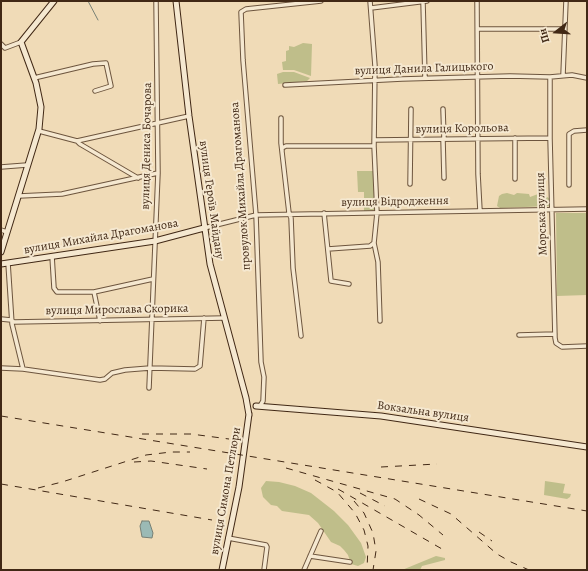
<!DOCTYPE html>
<meta charset="utf-8">
<style>
body{margin:0}
#map{position:relative;width:588px;height:571px;overflow:hidden;background:#f0dbb7;font-family:Alegreya,serif}
canvas{display:block}
.frame{position:absolute;inset:0;border:2px solid #412815;pointer-events:none}
.north{position:absolute;left:536px;top:12px;width:40px;height:40px;-webkit-text-stroke:3px #f5e8d0;paint-order:stroke;rotate:253deg;font-size:11px;font-weight:700;line-height:16px;text-align:center;color:#412815}
.north::after{content:'';display:block;margin:auto;width:14px;height:18px;background:#412815;clip-path:polygon(50% 0,100% 100%,50% 72%,0 100%)}
</style>
<div id="map">
<canvas width="588" height="571"></canvas>
<div class="frame"></div>
<div class="north">Пн</div>
</div>
<script>
const ctx = document.querySelector('canvas').getContext('2d');
ctx.lineJoin = 'round';
function fillPath(path, color) { ctx.fillStyle = color; ctx.fill(path, 'evenodd'); }
const poly = rows => new Path2D(rows.map(r => 'M' + r).join(''));
function stroke(path, color, width, dash) { ctx.strokeStyle = color; ctx.lineWidth = width; ctx.lineCap = dash ? 'butt' : 'round'; ctx.setLineDash(dash || []); ctx.stroke(path); }
function write(font, color, halo, rows, align = 'center') {
  ctx.font = font + ' Alegreya,serif'; ctx.lineWidth = 4; ctx.setLineDash([]); ctx.textBaseline = 'middle'; ctx.strokeStyle = halo; ctx.fillStyle = color; for (const [text, x, y, turn = 0] of rows) {
    ctx.save(); ctx.translate(x, y); ctx.rotate((+turn || 0) * Math.PI / 180); ctx.textAlign = isNaN(turn) ? turn : align; if (halo) ctx.strokeText(text, 0, 0); ctx.fillText(text, 0, 0); ctx.restore();
  }
}
const green = poly([
 [303,43,312,44,311,76,294,70,283,70,282,62,286,61,286,51,289,50,289,46,294,47],
 [283,72,294,72,310,78,307,81,278,84,277,74],
 [357,171,373,171,375,210,364,211,364,192,358,192],
 [507,193,514,195,517,193,529,194,530,197,538,194,541,194,551,199,550,206,500,208,497,206,499,196,502,194],
 [556,213,587,213,587,295,557,296],
 [266,481,279,482,295,486,311,493,334,511,348,525,361,543,366,557,364,563,358,566,351,564,348,555,344,550,340,546,331,542,318,523,309,515,282,511,277,506,271,505,263,497,261,488],
 [545,481,565,484,563,493,571,494,570,497,567,499,544,495],
 [436,556,445,558,445,560,422,566,420,570,402,570]
]);
const water = poly([
 [142,521,149,521,153,533,152,538,142,537,140,526,142,521]
]);
const stream = poly([
 [88,1,98,20]
]);
const street = poly([
 [370,1,375,66,374,146,377,213,374,243,378,262,380,321],
 [477,1,478,174,480,211],
 [423,2,425,78],
 [371,8,427,1],
 [478,29,565,29],
 [1,44,5,48,21,42],
 [563,75,566,1],
 [550,77,550,138,555,338,556,343,562,347,587,346],
 [34,78,93,64,106,63,111,86,95,91],
 [285,85,402,79,510,76,550,77,572,75,587,78],
 [443,109,444,139],
 [281,118,281,143,289,213,291,218,293,268,301,336],
 [39,131,77,141,80,144,138,178],
 [443,139,444,178],
 [374,140,550,138],
 [77,141,189,116],
 [282,151,282,148,286,146,374,146],
 [1,167,27,165],
 [515,179,515,138],
 [410,184,411,109],
 [569,185,569,134,574,131,587,130],
 [19,196,62,194,158,173],
 [324,213,331,281,349,284],
 [204,228,256,215,587,209],
 [1,230,7,232],
 [328,249,370,246,374,243],
 [52,256,54,288,57,292,94,292,153,279],
 [8,263,12,324,23,369],
 [94,292,100,321],
 [1,319,11,320,14,322,224,318],
 [519,335,555,334],
 [1,368,23,369,100,380,105,379,112,373,125,370,150,368,195,369,200,366,204,318],
 [149,388,158,173,156,1],
 [260,406,263,401,264,377,261,362,256,215,243,60,241,12,246,9,321,1],
 [228,538,266,545,267,547,264,570],
 [310,556,350,562],
 [304,570,321,531]
]);
const secondary = poly([
 [176,1,189,116,210,264,246,398,249,415],
 [1,252,39,129,41,107,36,83,21,42,54,1],
 [1,264,155,241,204,228],
 [256,406,381,416,587,447],
 [222,570,239,487,249,414]
]);
const rail = poly([
 [1,416,587,511],
 [142,434,191,434,229,439],
 [134,462,151,461,207,469],
 [381,467,437,464],
 [286,468,395,499,419,515,443,535],
 [315,480,337,492,355,513,364,530,368,546,367,570],
 [1,484,212,520],
 [38,488,62,482,146,455,171,452,190,452],
 [338,489,442,549],
 [360,493,385,506],
 [419,499,451,514,497,554,511,562,529,570],
 [354,501,364,513,373,533,376,551,373,570],
 [479,532,492,541]
]);
const streetNames = [
 ["вулиця Данила Галицького",424,69,-2],
 ["вулиця Корольова",462,129,-1],
 ["вулиця Дениса Бочарова",147,146,-89],
 ["провулок Михайла Драгоманова",241,186,-94],
 ["вулиця Героїв Майдану",211,200,82],
 ["вулиця Відродження",395,202,-1],
 ["Морська вулиця",542,214,-92],
 ["вулиця Михайла Драгоманова",101,237,-10],
 ["вулиця Мирослава Скорика",117,310,-1],
 ["Вокзальна вулиця",423,412,8],
 ["вулиця Симона Петлюри",226,491,-80]
];
fillPath(green, '#bfbe8a');
fillPath(water, '#9bbab5');
stroke(water, '#778075', 1);
stroke(stream, '#778075', 1);
stroke(street, '#6d553e', 5.5);
stroke(secondary, '#412815', 7);
stroke(street, '#f5e8d0', 3.5);
stroke(secondary, '#f5e8d0', 5);
stroke(rail, '#412815', 1, [7, 7]);
write('12px', '#412815', '#f5e8d0', streetNames);
</script>
